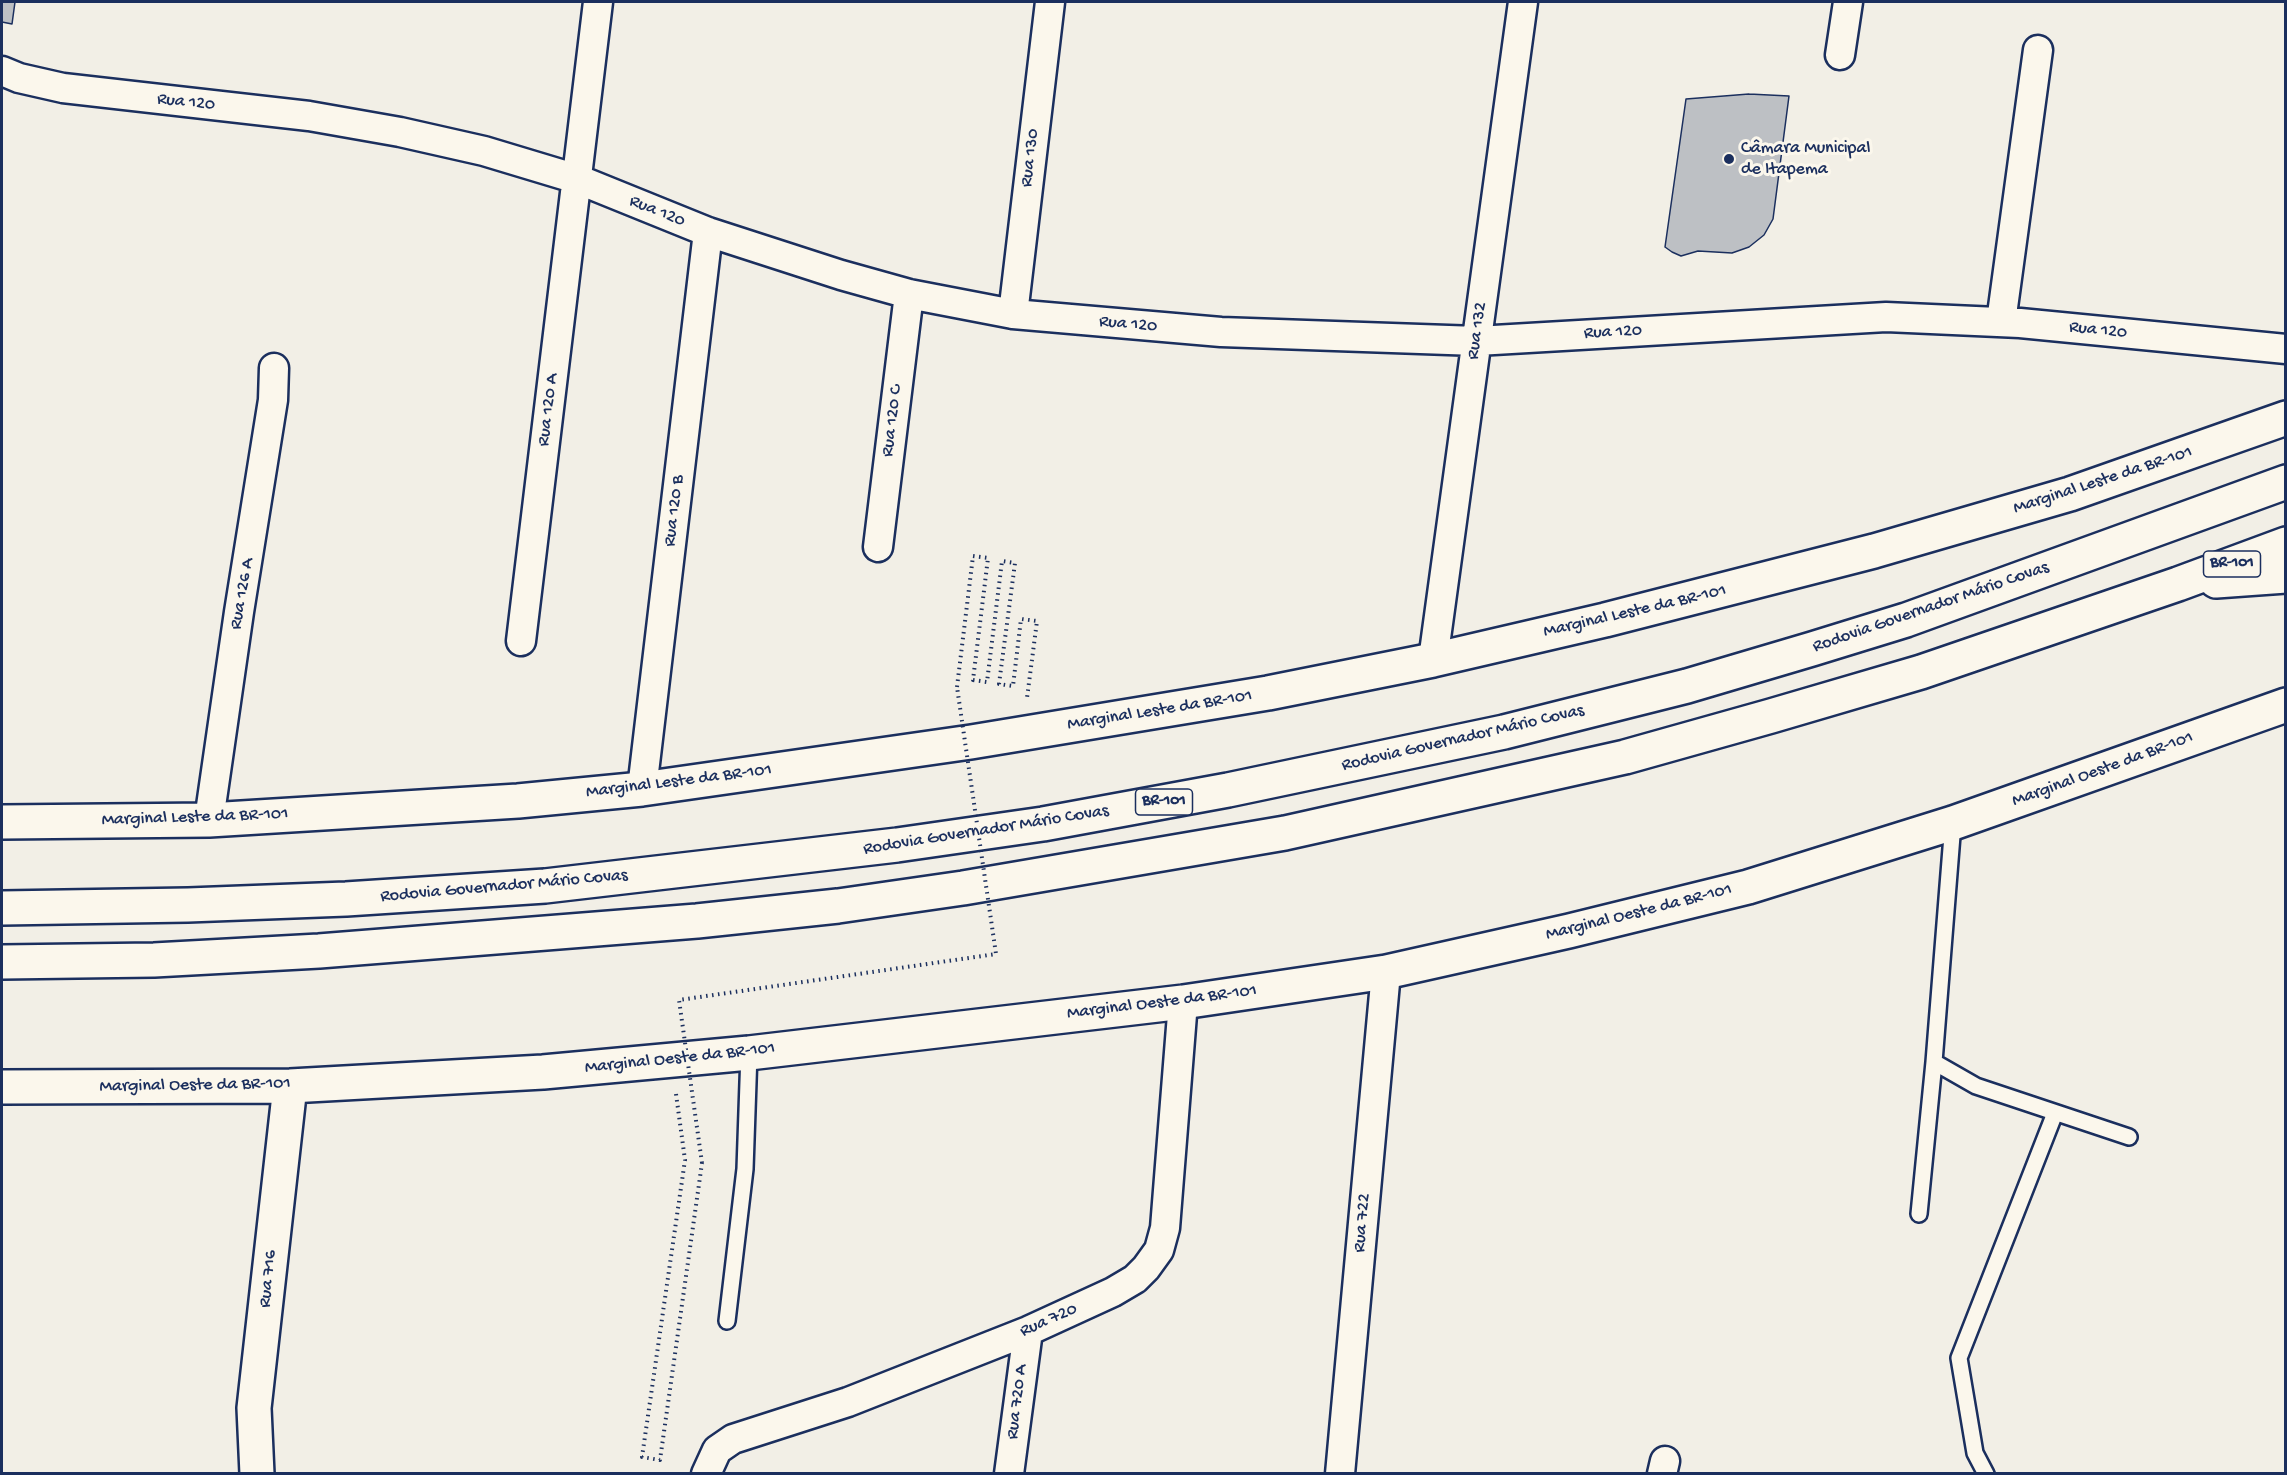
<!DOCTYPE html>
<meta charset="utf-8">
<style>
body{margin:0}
#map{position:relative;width:2287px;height:1475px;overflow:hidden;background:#f2efe6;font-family:"Gochi Hand",sans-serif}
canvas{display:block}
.frame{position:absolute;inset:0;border:3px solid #1b2f5e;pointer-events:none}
</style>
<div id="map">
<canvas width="2287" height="1475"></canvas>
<div class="frame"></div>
</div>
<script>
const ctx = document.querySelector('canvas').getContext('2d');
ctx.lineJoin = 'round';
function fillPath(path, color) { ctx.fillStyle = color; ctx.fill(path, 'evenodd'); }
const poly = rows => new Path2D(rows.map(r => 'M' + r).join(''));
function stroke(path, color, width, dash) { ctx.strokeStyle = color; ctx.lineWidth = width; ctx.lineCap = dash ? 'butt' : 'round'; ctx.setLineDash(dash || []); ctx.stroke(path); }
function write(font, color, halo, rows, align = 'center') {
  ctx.font = font + ' "Gochi Hand",sans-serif'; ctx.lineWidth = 6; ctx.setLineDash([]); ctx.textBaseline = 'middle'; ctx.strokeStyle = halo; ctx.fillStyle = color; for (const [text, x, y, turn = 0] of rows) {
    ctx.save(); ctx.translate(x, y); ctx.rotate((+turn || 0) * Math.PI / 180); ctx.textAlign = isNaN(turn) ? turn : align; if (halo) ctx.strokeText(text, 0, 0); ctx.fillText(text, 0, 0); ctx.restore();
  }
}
const building = poly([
 [2,2,15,2,12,24,2,22,2,2],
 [1749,94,1789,96,1773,219,1764,235,1749,247,1732,253,1698,251,1681,256,1672,252,1665,247,1686,99,1749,94]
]);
const path = poly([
 [957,687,973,556,988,558,973,680,987,682,1002,561,1015,563,999,684,1013,686,1021,619,1037,621,1027,698],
 [676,1094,685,1160,642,1457,660,1460,702,1163]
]);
const lane = poly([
 [1934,1062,1976,1086,2129,1137],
 [1919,1214,1934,1062,1953,823],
 [727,1321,745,1169,749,1053],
 [1986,1474,1975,1453,1959,1358,2055,1113]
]);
const street = poly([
 [1840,55,1848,2],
 [2,71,19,78,63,88,309,116,400,132,484,151,577,179,708,232,841,275,909,294,1013,314,1221,332,1477,341,1886,317,2020,323,2286,349],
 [1013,314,1050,2],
 [2001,322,2038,50],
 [878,547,909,294],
 [521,641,598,2],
 [1433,660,1523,2],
 [642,789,708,232],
 [209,820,239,612,273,400,274,368],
 [706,1474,717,1450,733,1439,848,1402,1028,1331,1113,1292,1135,1279,1146,1268,1159,1250,1165,1228,1183,1002],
 [1009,1474,1028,1331],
 [1340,1474,1386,972],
 [1662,1474,1665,1461]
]);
const secondary = poly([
 [2,822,209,820,518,801,642,789,971,742,1268,693,1433,660,1605,620,1874,551,2070,494,2286,418],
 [2,1087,290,1086,543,1072,749,1053,1183,1002,1386,972,1569,931,1748,887,1953,823,2286,705],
 [257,1474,254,1408,290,1086]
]);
const highway = poly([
 [2216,581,2286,576],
 [2,908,188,905,346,899,545,886,897,845,1043,824,1228,790,1504,732,1687,686,1812,649,1906,620,2286,482],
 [2,962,154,960,319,951,697,921,838,906,963,888,1285,833,1625,757,1771,716,1921,672,2178,584,2286,544]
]);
const pathBridge = poly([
 [702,1163,679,1000,996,954,957,687]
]);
const markers = [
 [1729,159,6,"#1b2f5e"]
];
const shields = [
 [2232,564,57],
 [1164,802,57]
];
const shieldNames = [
 ["BR-101",2232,564],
 ["BR-101",1164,802]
];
const streetNames = [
 ["Rua 120",186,103,6],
 ["Rua 130",1031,158,-83],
 ["Rua 120",657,212,22],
 ["Rua 120",1128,325,5],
 ["Rua 132",1478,331,-82],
 ["Rua 120",2098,331,6],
 ["Rua 120",1613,333,-3],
 ["Rua 120 A",549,410,-83],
 ["Rua 120 C",893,421,-83],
 ["Marginal Leste da BR-101",2103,481,-18],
 ["Rua 120 B",675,511,-83],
 ["Rua 126 A",243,594,-80],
 ["Rodovia Governador Mário Covas",1931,608,-19],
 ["Marginal Leste da BR-101",1635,612,-13],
 ["Marginal Leste da BR-101",1160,711,-9],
 ["Rodovia Governador Mário Covas",1463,739,-13],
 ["Marginal Oeste da BR-101",2103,770,-20],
 ["Marginal Leste da BR-101",679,782,-7],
 ["Marginal Leste da BR-101",195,818,-2],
 ["Rodovia Governador Mário Covas",986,831,-9],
 ["Rodovia Governador Mário Covas",504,887,-5],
 ["Marginal Oeste da BR-101",1639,913,-14],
 ["Marginal Oeste da BR-101",1162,1003,-7],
 ["Marginal Oeste da BR-101",680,1059,-6],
 ["Marginal Oeste da BR-101",195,1086,-1],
 ["Rua 722",1363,1223,-85],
 ["Rua 716",269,1279,-84],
 ["Rua 720",1049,1321,-24],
 ["Rua 720 A",1018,1402,-83]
];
const poiNames = [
 ["Câmara Municipal",1741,149],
 ["de Itapema",1741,170]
];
fillPath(building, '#bdc0c4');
stroke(building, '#1b2f5e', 1.5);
stroke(lane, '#1b2f5e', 20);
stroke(street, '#1b2f5e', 33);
stroke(secondary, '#1b2f5e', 38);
stroke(highway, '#1b2f5e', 38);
stroke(path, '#1b2f5e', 4, [1.5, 4.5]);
stroke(lane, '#fbf7ec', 15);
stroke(street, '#fbf7ec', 28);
stroke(secondary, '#fbf7ec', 33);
stroke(highway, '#fbf7ec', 33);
stroke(pathBridge, '#1b2f5e', 4, [1.5, 4.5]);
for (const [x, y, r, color] of markers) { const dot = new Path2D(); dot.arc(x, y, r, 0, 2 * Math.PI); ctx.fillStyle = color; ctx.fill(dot); stroke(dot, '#fbf7ec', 2); }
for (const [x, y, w] of shields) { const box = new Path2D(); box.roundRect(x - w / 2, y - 13, w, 26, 4.5); ctx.fillStyle = '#fbf7ec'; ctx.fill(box); stroke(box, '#1b2f5e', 1.5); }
write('bold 16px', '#1b2f5e', null, shieldNames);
write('18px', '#1b2f5e', '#fbf7ec', streetNames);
write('18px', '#1b2f5e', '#fbf7ec', poiNames, 'left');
</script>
